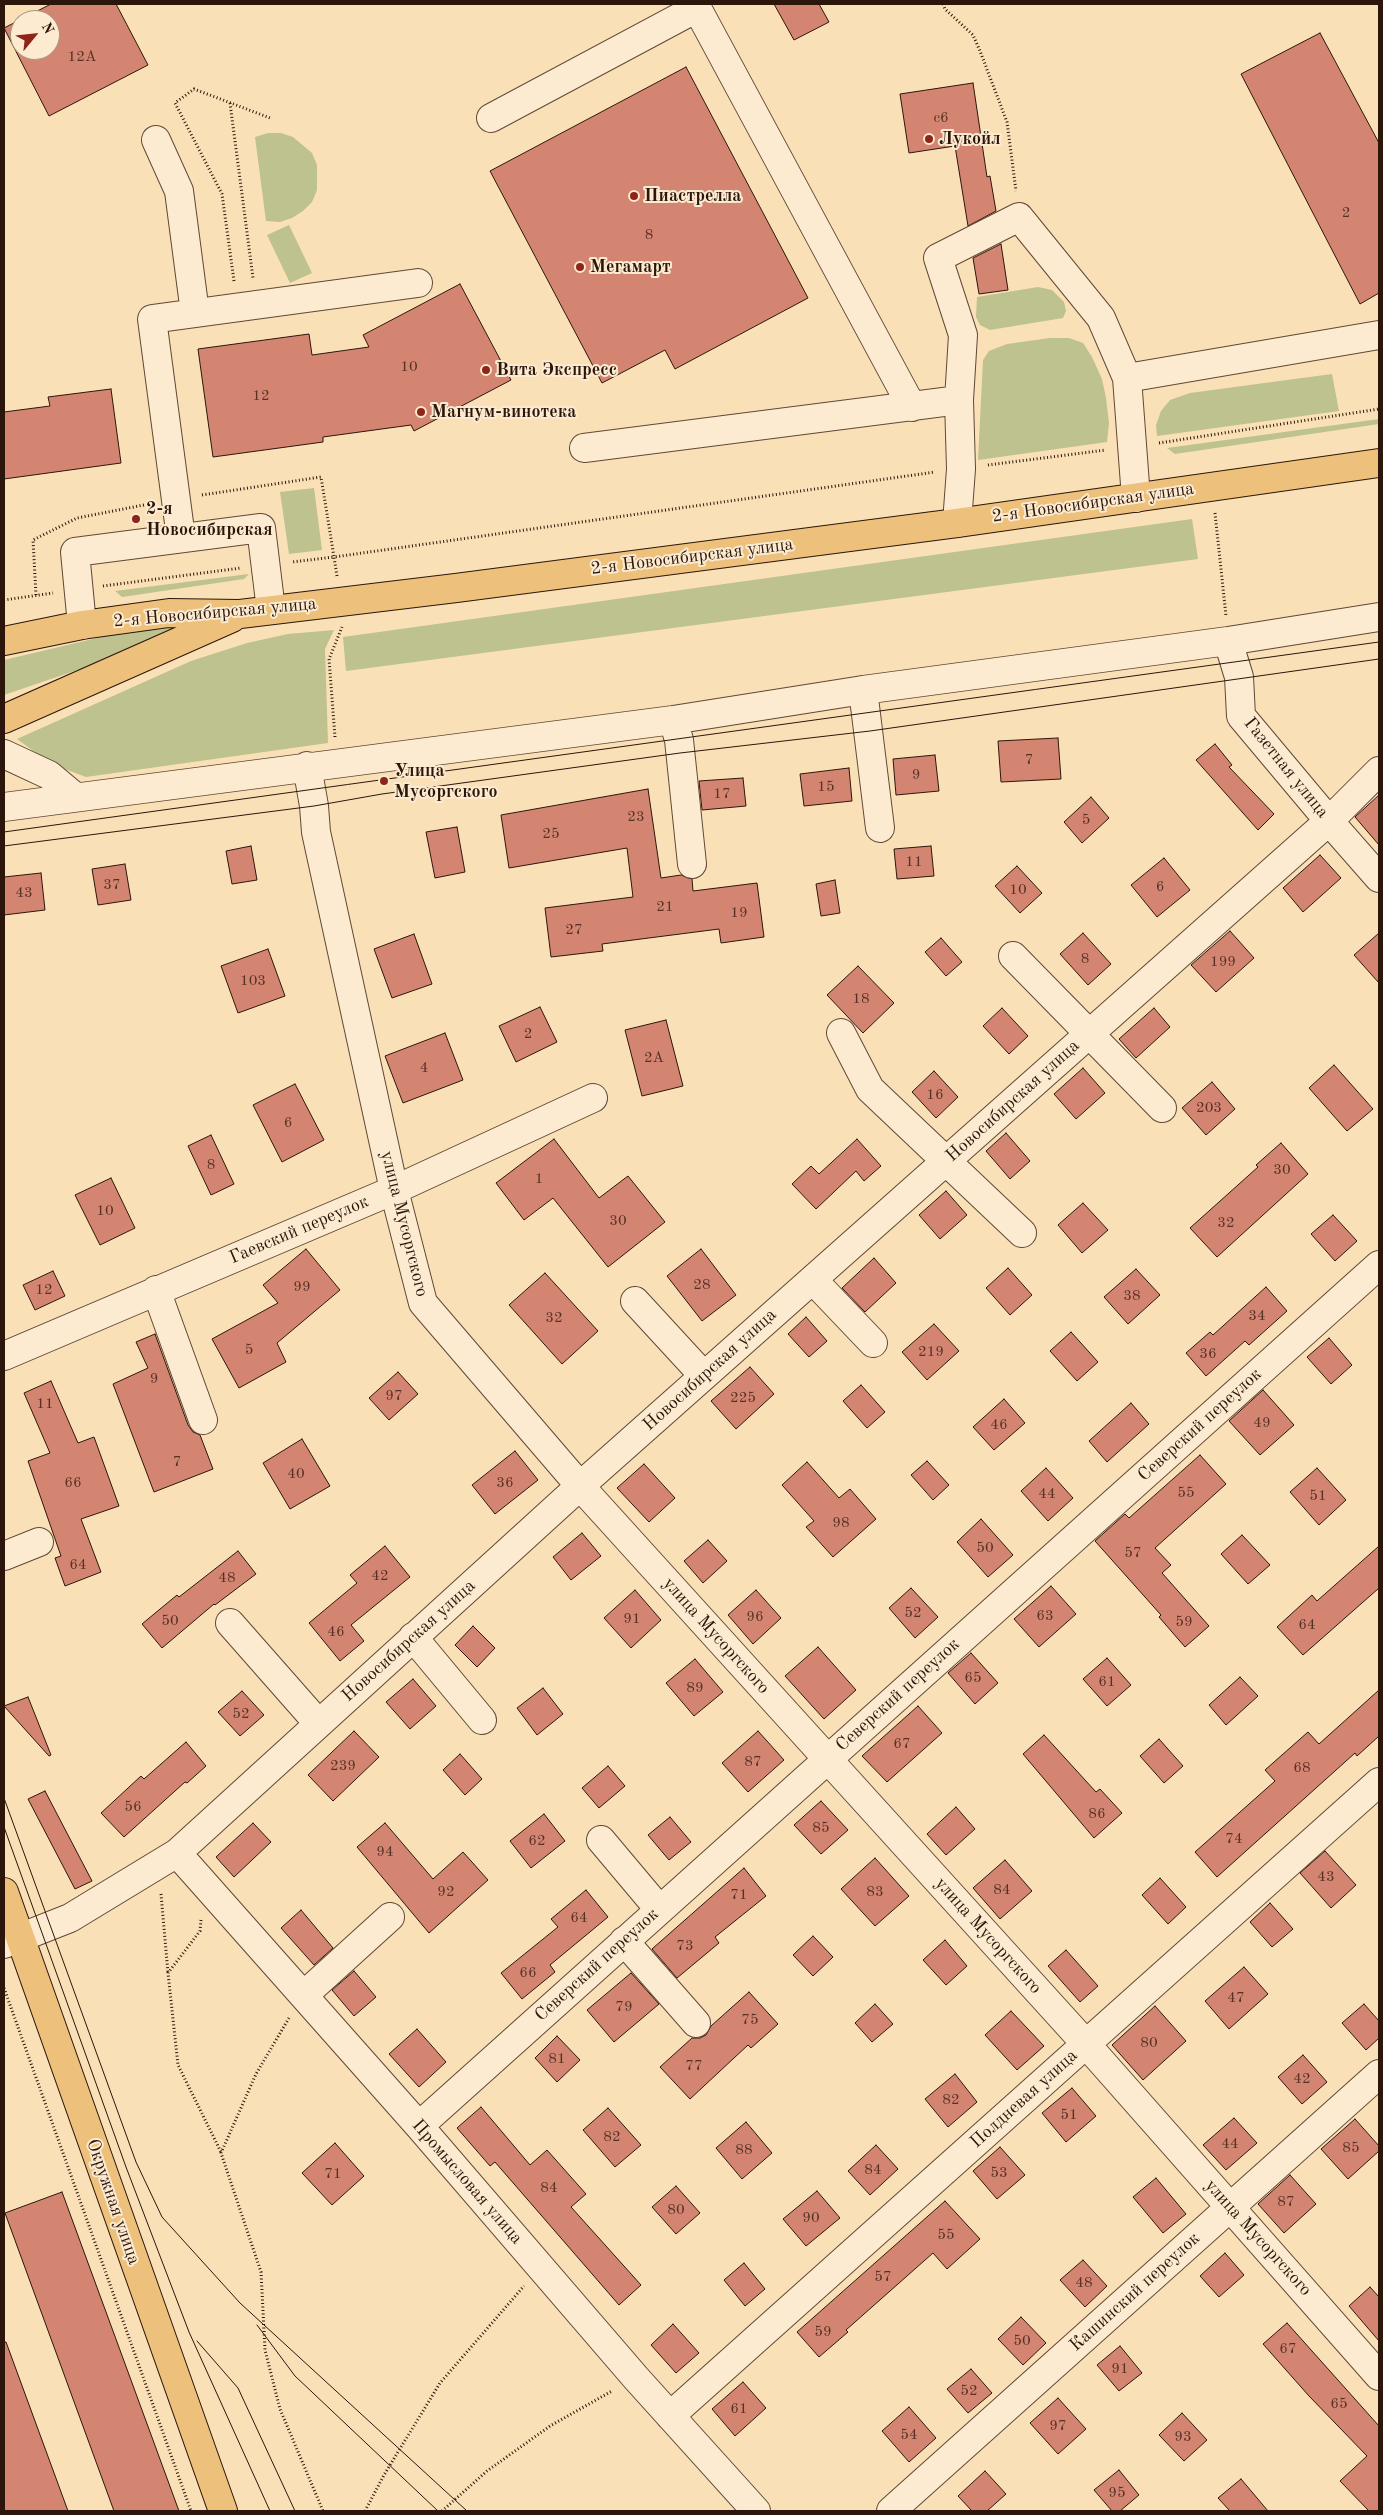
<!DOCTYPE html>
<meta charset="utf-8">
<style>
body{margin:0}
#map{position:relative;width:1383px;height:2515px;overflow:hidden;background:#fae0b6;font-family:"Old Standard TT",serif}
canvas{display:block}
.frame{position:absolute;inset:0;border:5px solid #2c160c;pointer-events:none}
.north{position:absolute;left:10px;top:10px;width:50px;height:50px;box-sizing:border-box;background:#fcebd0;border:1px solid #a99682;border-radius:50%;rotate:62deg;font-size:14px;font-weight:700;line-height:20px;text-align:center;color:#2c160c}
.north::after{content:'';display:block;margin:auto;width:18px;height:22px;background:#8f2418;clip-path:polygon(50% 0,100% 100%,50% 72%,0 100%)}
</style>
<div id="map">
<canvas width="1383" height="2515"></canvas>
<div class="frame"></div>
<div class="north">N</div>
</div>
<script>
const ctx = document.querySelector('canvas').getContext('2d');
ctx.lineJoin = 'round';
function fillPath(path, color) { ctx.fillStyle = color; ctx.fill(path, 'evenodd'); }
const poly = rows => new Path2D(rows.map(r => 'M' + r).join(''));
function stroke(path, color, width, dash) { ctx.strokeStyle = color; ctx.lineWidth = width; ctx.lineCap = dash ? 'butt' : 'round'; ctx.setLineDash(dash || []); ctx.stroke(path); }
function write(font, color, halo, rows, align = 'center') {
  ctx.font = font + ' "Old Standard TT",serif'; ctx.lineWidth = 4; ctx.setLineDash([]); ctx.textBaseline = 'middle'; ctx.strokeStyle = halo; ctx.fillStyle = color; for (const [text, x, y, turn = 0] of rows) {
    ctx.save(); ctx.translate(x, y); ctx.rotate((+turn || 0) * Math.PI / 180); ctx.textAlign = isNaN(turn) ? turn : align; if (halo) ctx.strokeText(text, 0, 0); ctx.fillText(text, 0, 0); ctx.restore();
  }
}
const green = poly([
 [268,133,281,133,293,137,312,153,317,165,317,190,312,202,303,211,292,218,280,222,266,221,255,137],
 [289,225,312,273,290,283,267,235],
 [1038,287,1052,290,1064,302,1066,311,1063,318,990,330,980,325,976,317,977,297],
 [1050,338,1069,338,1083,343,1092,357,1102,379,1106,398,1109,423,1107,442,978,460,983,360,989,351,1007,344],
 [1332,374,1339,411,1157,436,1156,425,1161,411,1170,400,1190,393],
 [1379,419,1379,424,1175,454,1167,448],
 [314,488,322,550,289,554,280,492],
 [1192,519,1198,559,346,671,343,637],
 [249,574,244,579,122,597,115,591],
 [190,621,98,663,4,695,4,660,118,633],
 [334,630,325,649,328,743,86,777,51,764,17,739,191,661,247,643,288,634]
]);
const building = poly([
 [51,4,116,4,148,65,49,116,4,28,51,4],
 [20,20,50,20,50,50,20,50,20,20],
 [774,4,819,4,829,22,794,40,774,4],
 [1320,33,1379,143,1379,293,1360,304,1241,74,1320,33],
 [686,67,808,298,675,369,665,350,602,383,490,171,686,67],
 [973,83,987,177,990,176,996,211,968,226,955,146,909,153,900,94,973,83],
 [1001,244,1008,290,979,294,973,258,1001,244],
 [460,284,511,380,414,431,411,425,323,437,323,442,213,457,198,349,309,334,312,355,369,347,363,335,460,284],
 [111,389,121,463,4,479,4,412,50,406,48,397,111,389],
 [1058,738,1061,779,1001,782,998,741,1058,738],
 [1215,744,1232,765,1229,767,1274,814,1258,830,1196,760,1215,744],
 [935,755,939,791,896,795,893,759,935,755],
 [849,768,852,801,804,806,800,774,849,768],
 [743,778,746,806,702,810,699,781,743,778],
 [648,789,661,878,681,875,692,879,693,891,757,883,764,937,721,943,719,929,602,944,603,951,551,957,545,908,633,897,627,848,509,868,501,815,648,789],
 [1379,795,1379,845,1355,817,1379,795],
 [1091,797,1109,818,1082,843,1064,822,1091,797],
 [457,827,465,872,435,878,426,832,457,827],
 [251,846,257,880,232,884,226,851,251,846],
 [931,846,934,876,897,879,894,849,931,846],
 [1320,855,1341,878,1303,912,1283,888,1320,855],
 [1164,858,1190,890,1157,917,1131,885,1164,858],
 [125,864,131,900,98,905,92,869,125,864],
 [1017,866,1042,893,1020,913,995,886,1017,866],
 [41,873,45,910,4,915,4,877,41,873],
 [835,880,840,913,821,916,816,884,835,880],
 [1230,931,1254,958,1216,992,1191,965,1230,931],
 [1083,933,1111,964,1088,985,1060,954,1083,933],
 [1379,933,1379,983,1354,955,1379,933],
 [414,934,432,984,392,998,374,949,414,934],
 [941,938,962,962,946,976,925,952,941,938],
 [268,949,285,996,238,1013,221,966,268,949],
 [858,966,894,1003,863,1033,827,995,858,966],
 [540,1007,557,1042,516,1062,499,1026,540,1007],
 [1002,1008,1028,1036,1009,1054,983,1026,1002,1008],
 [1154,1008,1170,1027,1136,1058,1119,1039,1154,1008],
 [666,1020,683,1086,642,1096,625,1030,666,1020],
 [445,1033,463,1080,403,1103,385,1056,445,1033],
 [1334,1065,1373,1109,1347,1131,1309,1088,1334,1065],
 [1083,1068,1105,1093,1076,1119,1054,1094,1083,1068],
 [934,1071,958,1097,936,1118,912,1092,934,1071],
 [1212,1082,1235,1109,1206,1135,1182,1108,1212,1082],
 [295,1084,324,1140,282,1162,253,1105,295,1084],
 [1006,1133,1030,1161,1010,1179,986,1151,1006,1133],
 [211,1135,234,1184,211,1195,188,1146,211,1135],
 [554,1139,599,1198,628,1176,665,1222,608,1267,553,1198,524,1220,496,1183,554,1139],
 [857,1139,881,1166,864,1181,856,1171,816,1209,792,1184,811,1166,819,1174,857,1139],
 [1281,1143,1308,1174,1217,1257,1190,1228,1258,1167,1256,1165,1281,1143],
 [111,1178,135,1228,100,1245,75,1195,111,1178],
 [946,1191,967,1215,940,1239,919,1215,946,1191],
 [1083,1203,1108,1230,1082,1253,1058,1225,1083,1203],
 [1333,1215,1357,1241,1335,1261,1311,1234,1333,1215],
 [306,1249,340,1290,277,1343,286,1362,239,1388,212,1339,278,1303,263,1285,306,1249],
 [701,1249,736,1295,702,1321,667,1276,701,1249],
 [874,1258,896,1283,865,1312,842,1288,874,1258],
 [1008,1268,1032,1295,1010,1315,986,1288,1008,1268],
 [1136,1269,1160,1295,1128,1324,1104,1297,1136,1269],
 [53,1271,65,1296,35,1310,23,1285,53,1271],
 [545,1273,598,1331,562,1364,509,1305,545,1273],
 [1266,1287,1287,1311,1249,1345,1245,1341,1206,1376,1186,1353,1210,1332,1213,1335,1266,1287],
 [806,1317,827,1341,809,1357,788,1334,806,1317],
 [934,1324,959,1351,927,1380,902,1352,934,1324],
 [1071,1332,1098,1362,1077,1381,1050,1351,1071,1332],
 [155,1334,188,1425,193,1432,200,1435,213,1469,154,1492,113,1384,148,1368,136,1342,155,1334],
 [1329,1338,1352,1365,1331,1384,1307,1357,1329,1338],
 [750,1367,774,1394,736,1429,711,1401,750,1367],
 [398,1372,418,1394,389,1420,369,1398,398,1372],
 [51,1381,78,1443,94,1437,119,1506,81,1519,101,1572,65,1586,55,1558,61,1556,28,1461,50,1453,24,1393,51,1381],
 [861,1385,885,1412,867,1428,843,1401,861,1385],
 [1263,1390,1294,1425,1260,1455,1229,1421,1263,1390],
 [1004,1399,1025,1423,994,1450,973,1427,1004,1399],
 [1131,1403,1149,1424,1107,1462,1089,1441,1131,1403],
 [302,1439,330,1486,290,1509,263,1463,302,1439],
 [515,1451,538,1480,495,1514,472,1485,515,1451],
 [1200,1455,1226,1484,1155,1548,1171,1565,1162,1573,1209,1626,1185,1647,1159,1617,1161,1615,1095,1541,1125,1514,1129,1518,1200,1455],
 [927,1461,949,1485,933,1500,911,1475,927,1461],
 [807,1462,839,1498,850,1489,876,1519,833,1557,806,1527,814,1521,782,1485,807,1462],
 [644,1464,675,1498,649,1522,617,1488,644,1464],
 [1046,1468,1073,1498,1048,1521,1021,1491,1046,1468],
 [1317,1468,1346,1500,1319,1525,1290,1492,1317,1468],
 [981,1519,1013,1555,988,1577,957,1542,981,1519],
 [582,1533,601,1556,571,1580,553,1557,582,1533],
 [1242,1535,1270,1565,1248,1584,1221,1554,1242,1535],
 [708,1540,727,1561,703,1583,684,1561,708,1540],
 [385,1546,410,1577,351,1625,364,1641,340,1661,309,1623,357,1583,350,1575,385,1546],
 [1379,1546,1379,1588,1303,1655,1277,1627,1312,1595,1317,1601,1379,1546],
 [238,1551,256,1574,215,1605,214,1604,162,1648,142,1624,177,1595,179,1597,238,1551],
 [1051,1586,1076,1614,1039,1647,1014,1619,1051,1586],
 [911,1588,938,1617,915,1638,889,1608,911,1588],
 [635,1590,661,1620,631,1648,604,1618,635,1590],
 [756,1590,781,1618,753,1644,728,1615,756,1590],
 [473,1626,495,1648,477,1667,455,1645,473,1626],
 [818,1647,856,1690,824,1719,785,1676,818,1647],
 [971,1653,998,1683,975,1704,948,1673,971,1653],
 [1107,1658,1131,1685,1107,1706,1083,1679,1107,1658],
 [695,1659,723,1692,694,1716,666,1683,695,1659],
 [1240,1677,1258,1696,1226,1725,1209,1705,1240,1677],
 [413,1679,436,1706,410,1729,386,1702,413,1679],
 [543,1688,563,1714,537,1735,517,1708,543,1688],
 [1379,1690,1379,1736,1357,1756,1355,1753,1217,1877,1195,1852,1275,1781,1265,1770,1308,1732,1319,1744,1379,1690],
 [242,1691,264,1715,240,1736,218,1712,242,1691],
 [28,1697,51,1755,49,1756,4,1706,28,1697],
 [918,1706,942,1733,887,1782,862,1756,918,1706],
 [354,1731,379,1757,333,1801,308,1775,354,1731],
 [758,1731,784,1760,748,1792,722,1763,758,1731],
 [1044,1735,1096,1792,1100,1789,1122,1813,1094,1838,1023,1754,1044,1735],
 [1159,1739,1183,1766,1164,1783,1140,1756,1159,1739],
 [186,1742,206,1766,187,1783,185,1782,124,1837,101,1813,141,1776,144,1779,186,1742],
 [460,1754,482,1779,465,1795,443,1770,460,1754],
 [608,1766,625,1786,599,1808,582,1788,608,1766],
 [45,1791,92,1881,75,1889,28,1799,45,1791],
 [821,1801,848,1830,821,1854,794,1825,821,1801],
 [956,1807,975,1829,946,1855,927,1834,956,1807],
 [544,1814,565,1841,531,1868,510,1841,544,1814],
 [670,1817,691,1842,669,1860,648,1835,670,1817],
 [253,1823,271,1842,234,1877,216,1857,253,1823],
 [385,1823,433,1879,463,1852,488,1880,429,1933,357,1847,385,1823],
 [1325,1851,1356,1885,1331,1908,1300,1873,1325,1851],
 [875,1858,909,1896,875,1926,841,1889,875,1858],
 [1005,1860,1032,1891,1000,1919,973,1888,1005,1860],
 [744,1868,766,1896,715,1937,719,1943,677,1978,652,1949,744,1868],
 [1160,1878,1186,1907,1168,1924,1142,1895,1160,1878],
 [586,1890,608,1917,550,1965,555,1972,522,1999,501,1973,558,1927,551,1919,586,1890],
 [1270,1903,1293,1929,1272,1947,1250,1922,1270,1903],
 [301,1910,333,1948,314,1965,281,1928,301,1910],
 [813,1936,833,1957,813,1976,793,1955,813,1936],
 [945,1940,967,1966,946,1985,923,1960,945,1940],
 [1066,1950,1098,1986,1080,2002,1048,1966,1066,1950],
 [1244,1967,1268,1994,1229,2029,1205,2001,1244,1967],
 [354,1971,376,1997,354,2016,332,1990,354,1971],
 [631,1973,659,2004,614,2042,587,2010,631,1973],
 [749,1992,778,2024,751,2048,748,2045,690,2099,660,2067,692,2038,700,2038,706,2035,711,2026,749,1992],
 [875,2004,893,2024,872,2042,855,2023,875,2004],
 [1364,2004,1379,2021,1379,2038,1366,2050,1342,2023,1364,2004],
 [1155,2006,1186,2041,1143,2080,1112,2045,1155,2006],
 [1011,2011,1044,2046,1017,2070,985,2035,1011,2011],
 [417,2029,446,2062,419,2087,389,2054,417,2029],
 [557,2036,580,2060,557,2082,535,2058,557,2036],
 [1303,2055,1327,2082,1302,2104,1278,2077,1303,2055],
 [955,2074,977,2102,948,2127,925,2099,955,2074],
 [1072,2088,1096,2116,1066,2142,1042,2113,1072,2088],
 [481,2107,530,2165,547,2150,586,2194,571,2207,641,2285,619,2305,495,2162,490,2166,457,2128,481,2107],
 [608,2108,641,2145,615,2167,583,2130,608,2108],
 [1234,2118,1257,2143,1226,2170,1203,2145,1234,2118],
 [1355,2119,1379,2146,1379,2151,1348,2179,1321,2149,1355,2119],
 [746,2122,772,2153,742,2179,716,2148,746,2122],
 [335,2143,364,2176,332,2205,302,2173,335,2143],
 [876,2145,898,2169,870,2195,848,2171,876,2145],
 [1000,2147,1025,2175,997,2199,973,2171,1000,2147],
 [1290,2175,1316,2204,1284,2233,1258,2204,1290,2175],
 [1156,2178,1186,2214,1163,2233,1133,2197,1156,2178],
 [676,2186,700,2213,676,2234,652,2207,676,2186],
 [817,2191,840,2218,806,2246,783,2219,817,2191],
 [62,2192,179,2511,114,2511,5,2213,62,2192],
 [945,2201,980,2239,947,2269,933,2253,846,2330,848,2332,819,2357,797,2332,945,2201],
 [1225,2253,1244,2275,1219,2297,1200,2276,1225,2253],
 [1083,2260,1107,2286,1085,2307,1060,2280,1083,2260],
 [744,2263,765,2289,745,2306,724,2280,744,2263],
 [1370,2287,1379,2297,1379,2341,1349,2306,1370,2287],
 [1021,2317,1046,2343,1023,2365,998,2339,1021,2317],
 [1287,2323,1379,2426,1379,2511,1369,2511,1340,2481,1367,2456,1309,2396,1263,2344,1287,2323],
 [673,2324,699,2353,676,2373,651,2345,673,2324],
 [4,2342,6,2342,68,2511,4,2511,4,2342],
 [1120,2346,1142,2373,1119,2391,1097,2365,1120,2346],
 [971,2369,992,2393,968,2413,947,2389,971,2369],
 [743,2382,766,2408,735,2436,712,2409,743,2382],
 [1058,2398,1086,2429,1058,2454,1030,2423,1058,2398],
 [909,2407,936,2438,909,2462,882,2431,909,2407],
 [1182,2413,1207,2440,1184,2461,1159,2435,1182,2413],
 [1119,2470,1139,2495,1120,2511,1112,2511,1094,2490,1119,2470],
 [985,2471,1006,2494,987,2511,972,2511,958,2496,985,2471],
 [1241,2479,1268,2511,1230,2511,1218,2498,1241,2479]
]);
const path = poly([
 [943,4,945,9,973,35,980,51,1007,122,1016,191],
 [230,103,253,278],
 [234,281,222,194,175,103,194,89,270,118],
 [1159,443,1379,409],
 [988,465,1106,450],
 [202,495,321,477,334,557,292,562],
 [1215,513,1226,616],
 [337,576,334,557,935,472],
 [103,586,241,568],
 [36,595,33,540,77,518,149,504],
 [4,600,53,593],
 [335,737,329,659,342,627],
 [161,1894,168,1973],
 [201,1920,200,1931,168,1973,178,2065,221,2152],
 [4,1988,191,2511],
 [289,2018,256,2074,221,2153,261,2272,265,2350,280,2409,323,2511],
 [365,2511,384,2475,440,2383,524,2286],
 [442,2511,487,2471,550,2426,612,2391]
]);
const minor = poly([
 [491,118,697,8,912,407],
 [156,140,179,191,195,313],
 [1127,378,1379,335],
 [584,448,959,400],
 [957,523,961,469,959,400,963,335,938,258,1019,217,1101,318,1127,378,1136,498],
 [181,538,152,319,418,283],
 [82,625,75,552,261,528,271,610],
 [1228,641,1239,677,1241,716,1329,821,1379,878],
 [863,690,880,828],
 [673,720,679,740,692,864],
 [4,754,49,775,74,796],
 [307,766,314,806,316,832,394,1190,423,1303,580,1486,1086,2044,1379,2376],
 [4,807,673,720,863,690,1228,641,1379,617],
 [1013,956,1162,1108],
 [841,1033,870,1089,1022,1233],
 [813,1280,873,1343],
 [156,1290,203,1420],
 [635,1301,704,1376],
 [4,1356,394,1190,593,1098],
 [4,1556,39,1542],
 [230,1623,318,1723],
 [413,1637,482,1720],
 [601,1840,659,1909],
 [177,1853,419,2126,636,2378,756,2511],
 [624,1941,696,2023],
 [4,1944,70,1918,177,1853,580,1486,1329,821,1379,771],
 [304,1995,390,1917],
 [419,2126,1379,1265],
 [670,2416,1379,1782],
 [891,2511,1379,2074]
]);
const major = poly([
 [4,641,82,625,169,613,240,614,456,588,957,523,1379,463],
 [4,719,232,618],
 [4,1892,223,2511]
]);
const tram = poly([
 [4,832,1379,642],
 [4,846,314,806,382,794,680,753,870,731,1379,659],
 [4,1798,136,2162,162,2217,240,2303,467,2511],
 [4,1827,126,2167,189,2332,270,2511],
 [257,2325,295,2376,438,2511],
 [197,2341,238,2388,295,2511]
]);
const markers = [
 [929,139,5,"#8f2418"],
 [634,196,5,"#8f2418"],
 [580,267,5,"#8f2418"],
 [486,370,5,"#8f2418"],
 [421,412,5,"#8f2418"],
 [136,519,5,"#8f2418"],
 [384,781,5,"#8f2418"]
];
const numberNames = [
 ["12А",82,57],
 ["с6",941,118],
 ["2",1346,213],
 ["8",649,235],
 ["10",409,367],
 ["12",261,396],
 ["7",1029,760],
 ["9",916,775],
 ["15",826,787],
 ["17",722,794],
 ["23",636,817],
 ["5",1086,820],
 ["25",551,834],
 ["11",914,862],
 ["37",112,885],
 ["6",1160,887],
 ["10",1018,890],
 ["43",24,893],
 ["21",665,907],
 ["19",739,913],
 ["27",574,930],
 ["8",1085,959],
 ["199",1223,962],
 ["103",253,981],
 ["18",861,999],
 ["2",528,1034],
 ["2А",654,1058],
 ["4",424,1068],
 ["16",935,1095],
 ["203",1209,1108],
 ["6",288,1123],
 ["8",211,1165],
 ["30",1282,1170],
 ["1",539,1179],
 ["10",105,1211],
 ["30",618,1221],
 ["32",1226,1223],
 ["28",702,1285],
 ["99",302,1287],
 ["12",44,1290],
 ["38",1132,1296],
 ["34",1257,1316],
 ["32",554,1318],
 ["5",249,1350],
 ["219",931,1352],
 ["36",1208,1354],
 ["9",154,1379],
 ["97",394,1396],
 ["225",743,1398],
 ["11",45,1404],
 ["49",1262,1423],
 ["46",999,1425],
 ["7",177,1462],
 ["40",296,1474],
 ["66",73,1483],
 ["36",505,1483],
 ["55",1186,1493],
 ["44",1047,1494],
 ["51",1318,1496],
 ["98",841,1523],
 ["50",985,1548],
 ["57",1133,1553],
 ["64",78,1565],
 ["42",380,1576],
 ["48",227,1578],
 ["52",913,1613],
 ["63",1045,1616],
 ["96",755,1617],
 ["91",632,1619],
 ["50",170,1621],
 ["59",1184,1622],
 ["64",1307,1625],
 ["46",336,1632],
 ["65",973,1678],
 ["61",1107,1682],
 ["89",695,1688],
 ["52",241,1714],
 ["67",902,1744],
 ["87",753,1762],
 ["239",343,1766],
 ["68",1302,1768],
 ["56",133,1807],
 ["86",1097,1814],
 ["85",821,1828],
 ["74",1234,1839],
 ["62",537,1841],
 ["94",385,1852],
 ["43",1326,1877],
 ["84",1002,1890],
 ["92",446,1892],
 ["83",875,1892],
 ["71",739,1895],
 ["64",579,1918],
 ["73",685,1946],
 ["66",528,1973],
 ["47",1236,1998],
 ["79",624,2007],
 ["75",750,2020],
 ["80",1149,2043],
 ["81",557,2059],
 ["77",694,2066],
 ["42",1302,2079],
 ["82",951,2100],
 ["51",1069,2115],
 ["82",612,2137],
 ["44",1230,2144],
 ["85",1351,2148],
 ["88",744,2150],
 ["84",873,2170],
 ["53",999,2173],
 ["71",333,2174],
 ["84",549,2188],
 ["87",1286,2202],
 ["80",676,2210],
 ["90",811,2218],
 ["55",946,2235],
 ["57",883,2277],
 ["48",1084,2283],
 ["59",823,2332],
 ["50",1022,2341],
 ["67",1288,2349],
 ["91",1120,2369],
 ["52",969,2391],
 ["65",1339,2404],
 ["61",739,2409],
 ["97",1058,2426],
 ["54",909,2435],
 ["93",1183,2437],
 ["95",1117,2493]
];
const poiNames = [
 ["Лукойл",939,139],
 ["Пиастрелла",644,196],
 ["Мегамарт",590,267],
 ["Вита Экспресс",496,370],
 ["Магнум-винотека",431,412],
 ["2-я",146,509],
 ["Новосибирская",146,530],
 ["Улица",394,771],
 ["Мусоргского",394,792]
];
const streetNames = [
 ["2-я Новосибирская улица",1093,503,-8],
 ["2-я Новосибирская улица",692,557,-7],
 ["2-я Новосибирская улица",215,613,-5],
 ["Газетная улица",1286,768,51],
 ["Новосибирская улица",1013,1101,-42],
 ["улица Мусоргского",404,1224,76],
 ["Гаевский переулок",299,1230,-23],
 ["Новосибирская улица",710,1370,-42],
 ["Северский переулок",1200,1425,-42],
 ["улица Мусоргского",716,1636,48],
 ["Новосибирская улица",409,1641,-42],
 ["Северский переулок",898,1695,-42],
 ["улица Мусоргского",988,1936,48],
 ["Северский переулок",597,1965,-42],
 ["Полдневая улица",1024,2099,-42],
 ["Промысловая улица",467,2182,49],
 ["Окружная улица",113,2202,71],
 ["улица Мусоргского",1258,2238,48],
 ["Кашинский переулок",1135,2292,-42]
];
fillPath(green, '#bdc28e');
fillPath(building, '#d48572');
stroke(building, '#2c160c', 1);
stroke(minor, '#604836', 30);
stroke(major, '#2c160c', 30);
stroke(path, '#2c160c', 3, [1, 2.5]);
stroke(minor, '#fcebd0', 28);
stroke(major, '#edc07b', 28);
stroke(tram, '#2c160c', 1);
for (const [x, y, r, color] of markers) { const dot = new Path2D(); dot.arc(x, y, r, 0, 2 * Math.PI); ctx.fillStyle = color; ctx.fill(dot); stroke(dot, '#fcebd0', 2); }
write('15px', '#563226', null, numberNames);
write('bold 18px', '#2c160c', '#fcebd0', poiNames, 'left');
write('18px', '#2c160c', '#fcebd0', streetNames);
</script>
